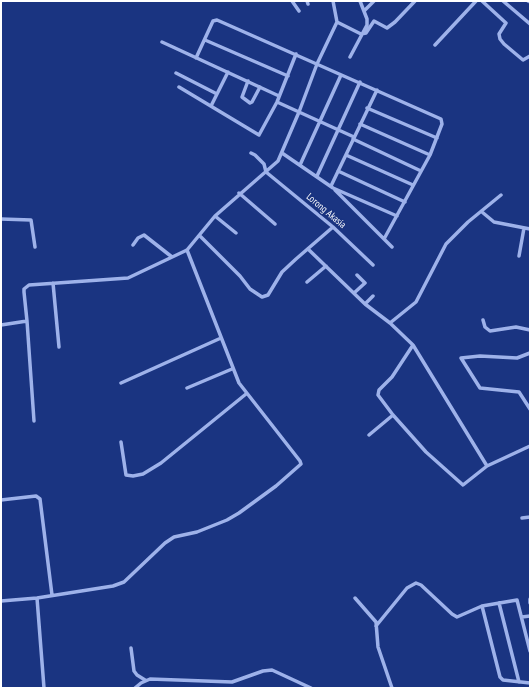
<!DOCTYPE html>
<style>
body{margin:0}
#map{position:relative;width:531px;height:689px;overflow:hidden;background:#1a3481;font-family:"PT Sans Narrow",sans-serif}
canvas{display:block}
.frame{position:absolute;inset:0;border:2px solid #fff;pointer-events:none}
</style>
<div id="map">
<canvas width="531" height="689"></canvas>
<div class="frame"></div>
</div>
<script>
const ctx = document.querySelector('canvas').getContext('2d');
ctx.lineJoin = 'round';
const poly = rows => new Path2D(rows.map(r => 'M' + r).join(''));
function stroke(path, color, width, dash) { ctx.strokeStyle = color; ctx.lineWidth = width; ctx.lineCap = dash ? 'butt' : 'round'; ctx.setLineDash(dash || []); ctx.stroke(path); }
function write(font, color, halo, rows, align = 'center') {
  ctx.font = font + ' "PT Sans Narrow",sans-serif'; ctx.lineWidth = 3; ctx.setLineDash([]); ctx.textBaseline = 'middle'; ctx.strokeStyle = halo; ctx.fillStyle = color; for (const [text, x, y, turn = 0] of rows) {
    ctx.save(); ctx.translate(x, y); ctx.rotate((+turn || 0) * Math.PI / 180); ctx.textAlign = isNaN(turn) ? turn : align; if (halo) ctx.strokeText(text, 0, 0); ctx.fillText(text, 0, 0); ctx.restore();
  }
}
const minor = poly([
 [292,1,299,11],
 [307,1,308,4],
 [482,1,506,23,499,34,500,39,504,44,523,60,530,56],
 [503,1,530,24],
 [528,1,530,2],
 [364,11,374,1],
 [337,22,361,34,366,33,374,21,387,28,395,22,415,1],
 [205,40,288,76],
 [162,42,279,96],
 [435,45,476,1],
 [350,57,367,25,367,19,360,1],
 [196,58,213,21,217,20,441,119,442,124,430,155,384,239],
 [176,73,217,94],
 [248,81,242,97,250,103,252,102,260,87],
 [179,87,259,135,277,102,296,54],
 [277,102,354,137],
 [211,106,228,72],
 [367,108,437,138],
 [360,124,430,155],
 [353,139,421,171],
 [251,153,255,155,264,164,266,172,333,227,373,265],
 [282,153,333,188,397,216],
 [346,155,413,185],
 [300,165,341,75],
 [338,171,405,202],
 [317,176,360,82],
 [331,186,377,90],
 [335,190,392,247],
 [239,193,275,224],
 [482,212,494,222,530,229],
 [215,216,236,233],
 [1,219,31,220,35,247],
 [200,236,240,276,250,289,262,297,268,295,282,272,296,259,333,227],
 [133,245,138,238,144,235,172,257],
 [308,249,365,304,390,323,413,345,487,466],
 [519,256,524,228],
 [307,282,326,266],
 [53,283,59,347],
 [354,293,365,283,357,275],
 [365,304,373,296],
 [483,320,485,327,490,331,516,327,530,330],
 [27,321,34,421],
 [390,323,416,302,446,244,468,222,501,195],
 [1,325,27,321,24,292,24,289,29,285,128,278,187,250,215,216,278,161,299,112,317,64,337,22,333,1],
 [413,345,392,377,379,390,378,395,393,415,426,452,463,485,487,466,530,446],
 [530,353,517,358,480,356,461,358,480,388,519,392,530,409],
 [121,383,221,338],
 [187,388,232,369],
 [369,435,393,415],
 [121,442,126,475,133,476,143,474,161,463,246,394],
 [1,500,36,496,40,499,52,595],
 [522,518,530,517],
 [37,598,44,688],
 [355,598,376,622,378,647,392,688],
 [530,599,530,603],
 [1,601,37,598,113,586,124,582,165,543,174,537,197,532,227,520,239,513,276,486,301,464,300,461,239,383,187,250],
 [499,603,519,682],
 [482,606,500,677,503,680,530,683],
 [522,617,530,616],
 [376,626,407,588,416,583,421,585,452,614,457,617,482,606,517,600,530,651],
 [131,648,134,671,137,675,145,680],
 [135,688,141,683,150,679,232,682,263,671,272,670,311,688]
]);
const streetNames = [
 ["Lorong Akasia",326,211,40]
];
stroke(minor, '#9eb2ea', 3.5);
write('10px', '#fff', '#1a3481', streetNames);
</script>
